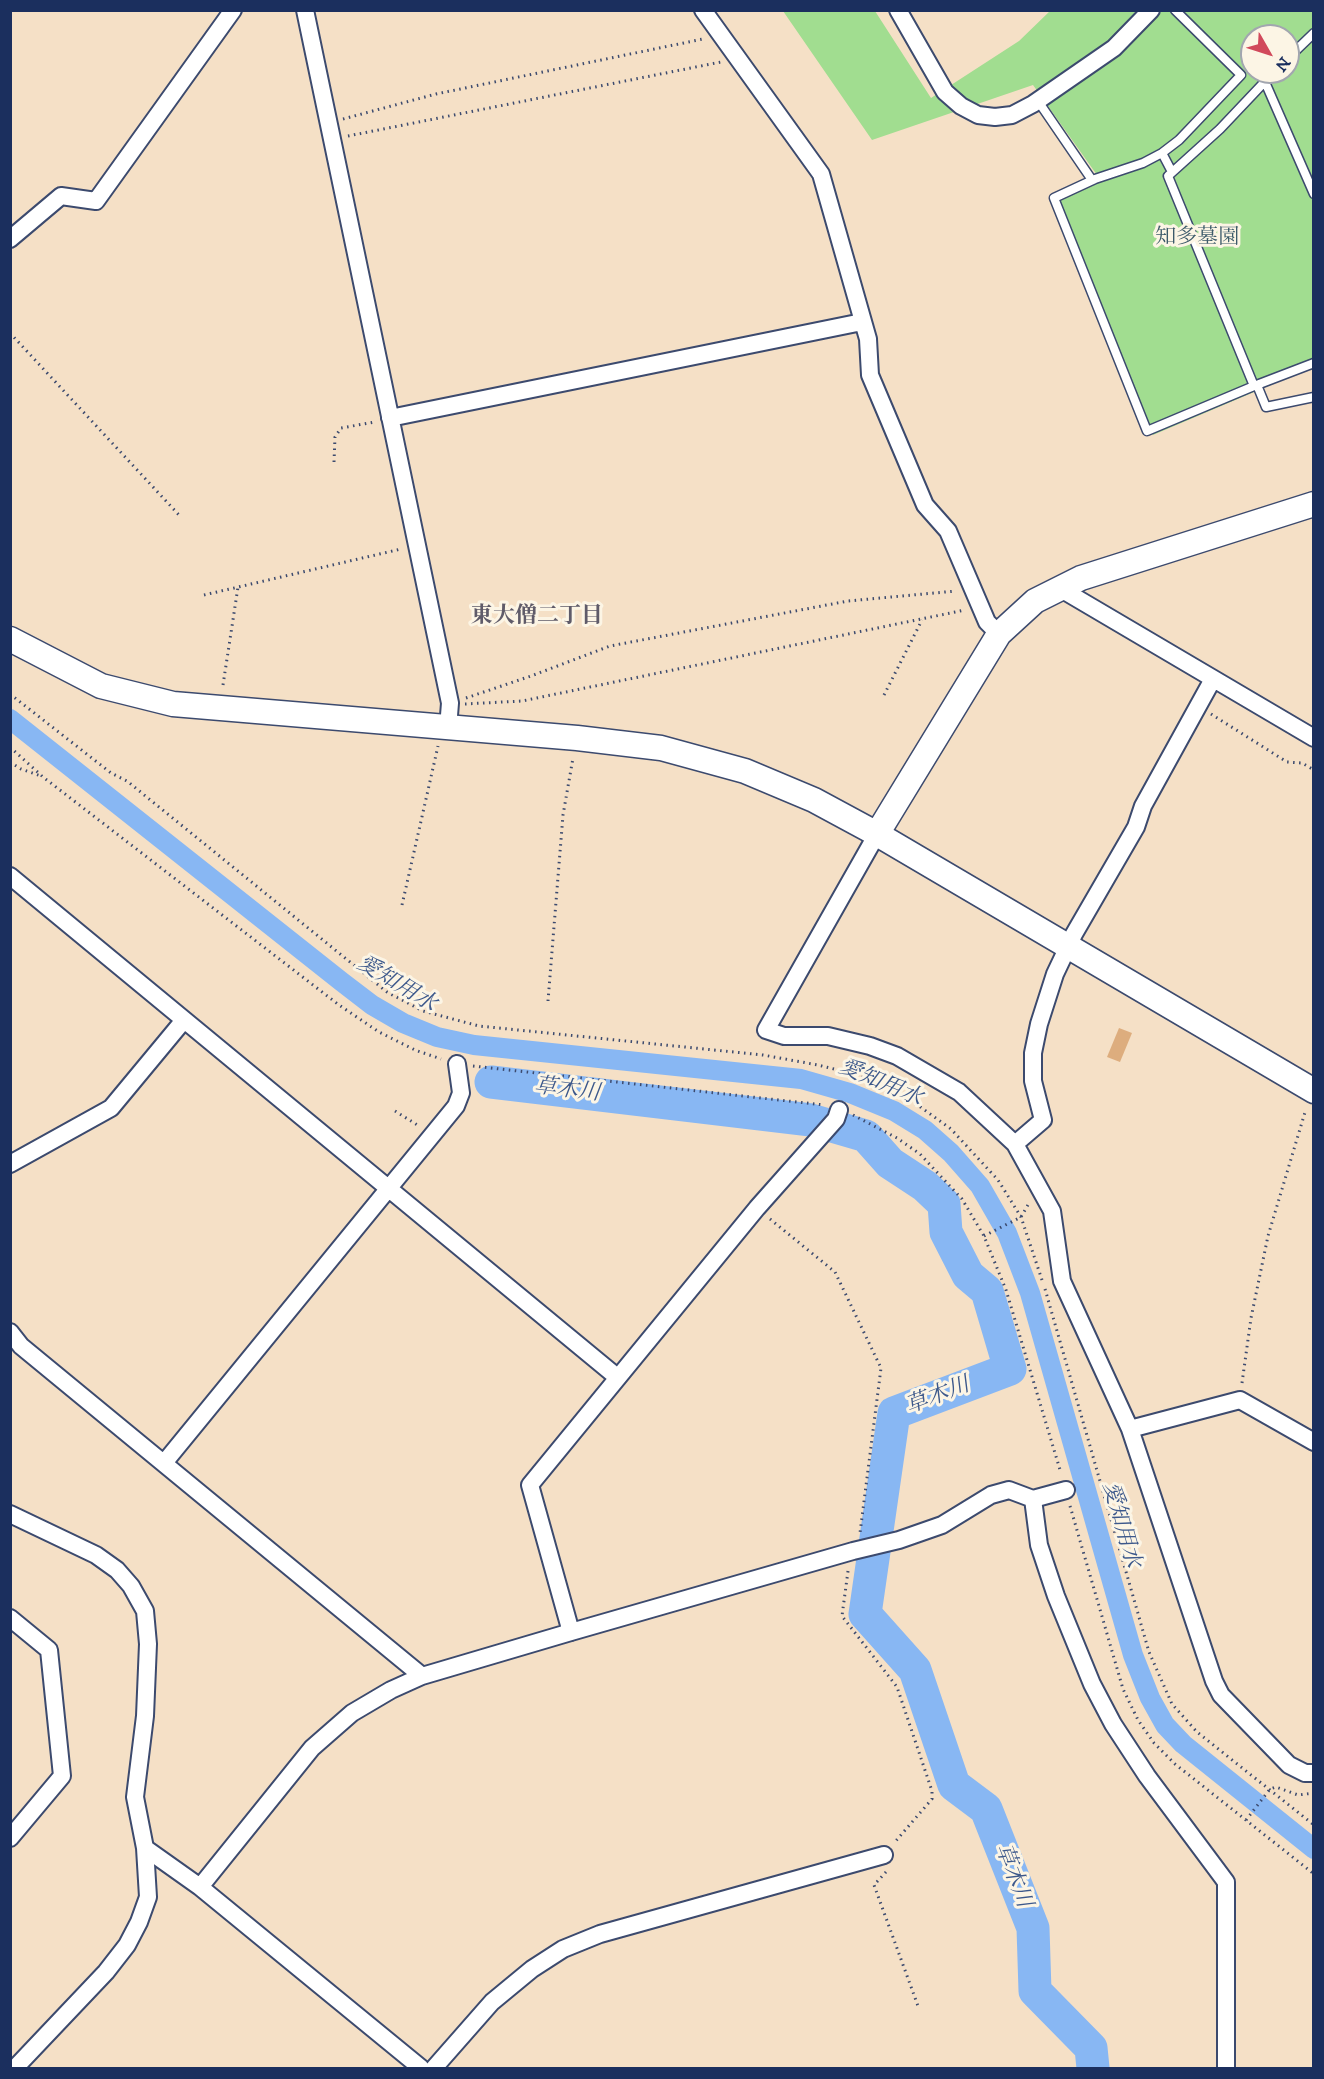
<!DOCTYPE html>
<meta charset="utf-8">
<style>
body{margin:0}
#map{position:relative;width:1324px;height:2079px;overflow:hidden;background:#f5e0c6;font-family:"IM FELL DW Pica",serif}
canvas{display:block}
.frame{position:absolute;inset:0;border:12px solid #1b2f5e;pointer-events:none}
.north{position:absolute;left:1240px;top:24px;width:60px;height:60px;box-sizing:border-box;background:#fcf5e5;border:2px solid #a2a6af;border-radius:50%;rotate:129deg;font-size:16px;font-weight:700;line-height:24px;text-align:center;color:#1b2f5e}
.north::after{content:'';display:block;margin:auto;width:21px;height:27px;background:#d1495b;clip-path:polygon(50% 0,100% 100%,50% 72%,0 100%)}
</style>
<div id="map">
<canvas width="1324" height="2079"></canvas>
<div class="frame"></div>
<div class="north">N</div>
</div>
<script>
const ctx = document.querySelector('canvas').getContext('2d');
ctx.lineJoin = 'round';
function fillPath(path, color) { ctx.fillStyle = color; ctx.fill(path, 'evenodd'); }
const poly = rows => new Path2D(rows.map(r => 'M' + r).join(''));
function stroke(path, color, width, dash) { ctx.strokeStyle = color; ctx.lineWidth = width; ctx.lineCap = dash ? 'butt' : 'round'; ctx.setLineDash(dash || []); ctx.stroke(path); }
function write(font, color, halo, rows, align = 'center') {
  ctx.font = font + ' "IM FELL DW Pica","Noto Serif JP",serif'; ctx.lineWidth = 6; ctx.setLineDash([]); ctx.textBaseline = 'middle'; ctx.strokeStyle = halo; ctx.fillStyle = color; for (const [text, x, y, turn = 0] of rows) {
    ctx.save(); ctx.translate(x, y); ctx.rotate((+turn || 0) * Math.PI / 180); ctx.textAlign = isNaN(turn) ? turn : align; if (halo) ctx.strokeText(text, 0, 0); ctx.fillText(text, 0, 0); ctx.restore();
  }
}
const green = poly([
 [783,11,875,11,931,98,1019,41,1050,11,1313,11,1313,367,1153,435,1055,200,1097,175,1033,85,872,140],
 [1252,36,1288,36,1288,72,1252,72]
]);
const canal = poly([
 [10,719,342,982,372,1005,403,1023,437,1037,474,1045,801,1079,850,1093,894,1111,925,1130,951,1153,980,1186,1007,1233,1030,1293,1133,1655,1150,1698,1165,1725,1183,1744,1314,1849]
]);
const river = poly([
 [491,1082,811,1120,866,1136,890,1163,925,1186,944,1204,946,1232,968,1275,987,1291,1010,1369,894,1413,865,1614,915,1670,954,1785,986,1809,1033,1928,1035,1991,1091,2048,1093,2068]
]);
const building = poly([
 [1119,1028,1132,1033,1120,1062,1107,1057]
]);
const path = poly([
 [343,119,436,94,703,39],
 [348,136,721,62],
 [10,333,179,515],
 [334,462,335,437,341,428,375,422],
 [204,595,401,549],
 [223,685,238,587],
 [10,694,111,773,127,781,387,992,423,1011,479,1026,763,1055,818,1065,854,1074,883,1086,919,1106,951,1129,998,1180,1021,1217,1043,1283],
 [884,695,922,620],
 [466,698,531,676,610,646,848,601,956,591],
 [465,704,522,701,965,610],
 [1211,714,1287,762,1302,763,1314,770],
 [10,747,43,777,339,1005,379,1032,415,1050,441,1059],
 [10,762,21,769,41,776],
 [402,905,438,746],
 [548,1001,563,815,573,758],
 [473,1066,824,1105],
 [395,1111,419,1126],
 [853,1115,897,1138,920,1154,962,1199,984,1236,1006,1290,1061,1473],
 [770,1219,835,1272,881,1368,860,1533],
 [984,1236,1021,1217,1029,1203],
 [1045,1289,1149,1652,1172,1704,1197,1732,1314,1825],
 [1242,1383,1251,1318,1268,1236,1306,1109],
 [1070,1506,1123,1689,1138,1720,1154,1743,1175,1764,1314,1874],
 [848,1571,842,1616,897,1687,932,1791,932,1799,894,1843],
 [1246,1820,1270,1789,1276,1787,1298,1795,1314,1793],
 [886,1872,874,1885,918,2006]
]);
const lane = poly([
 [1175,10,1241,75,1179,140,1162,153,1143,163,1095,179,1054,198,1147,431,1254,386],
 [1288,58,1314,33],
 [1274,72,1220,129,1168,176,1254,386,1314,363],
 [1265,82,1314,194],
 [1038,101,1092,180],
 [1162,153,1172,172],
 [1257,385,1266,407,1314,397]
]);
const street = poly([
 [305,10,450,703,448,728],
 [703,10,821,174,868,339,870,375,925,505,948,531,987,622,999,634],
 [898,10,945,92,961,106,978,115,995,117,1012,115,1033,104,1114,48,1151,10],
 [10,239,61,196,96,201,233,10],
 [390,418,862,322],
 [1061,589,1314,738],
 [877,834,766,1030,784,1036,828,1036,870,1046,897,1056,959,1092,1015,1144,1052,1211,1062,1281,1130,1429,1214,1681,1221,1695,1289,1765,1305,1773,1314,1773],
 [10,876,617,1377],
 [1015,1144,1043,1120,1033,1081,1033,1053,1039,1024,1055,974,1074,934,1136,827,1143,806,1213,679],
 [10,1164,111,1108,184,1020],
 [10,1332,21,1346,422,1676],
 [1130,1429,1240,1400,1314,1442],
 [164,1463,456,1106,461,1093,457,1064],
 [1033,1499,1066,1490],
 [10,1514,96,1555,117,1570,131,1586,145,1611,148,1644,145,1716,135,1797,145,1848,148,1897,139,1922,127,1945,106,1972,15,2068],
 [10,1618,49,1650,62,1776,10,1838],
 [571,1632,530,1485,757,1208,836,1119,839,1110],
 [145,1848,200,1887,421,2068],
 [200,1887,312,1748,352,1713,391,1690,422,1676,571,1632,853,1551,899,1540,942,1525,991,1495,1009,1490,1033,1499,1039,1545,1056,1596,1092,1684,1113,1724,1147,1776,1226,1882,1226,2068],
 [434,2068,492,2002,532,1969,563,1949,600,1934,884,1855]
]);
const secondary = poly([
 [10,639,101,686,173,704,577,738,661,748,745,771,814,800,877,834,1314,1091],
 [877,834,999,634,1035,601,1081,578,1314,504]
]);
const parkNames = [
 ["知多墓園",1197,239]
];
const neighbourhoodNames = [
 ["東大僧二丁目",537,617]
];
const waterNames = [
 ["愛知用水",396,985,31],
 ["愛知用水",880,1084,23],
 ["草木川",567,1091,7],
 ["草木川",938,1397,-21],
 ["愛知用水",1120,1525,74],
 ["草木川",1012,1876,69]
];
fillPath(green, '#a1dd90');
stroke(canal, '#88b7f3', 20);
stroke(river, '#88b7f3', 33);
fillPath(building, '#ddad7e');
stroke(lane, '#3c4a6e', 11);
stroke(street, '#3c4a6e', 20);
stroke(secondary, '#3c4a6e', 27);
stroke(path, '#3c4a6e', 3, [1.5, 4.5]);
stroke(lane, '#fff', 8);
stroke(street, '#fff', 16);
stroke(secondary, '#fff', 24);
write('21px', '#3c5a6a', '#fcf5e5', parkNames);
write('bold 22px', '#5f5b69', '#fcf5e5', neighbourhoodNames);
write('italic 22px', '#3c588b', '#fcf5e5', waterNames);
</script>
